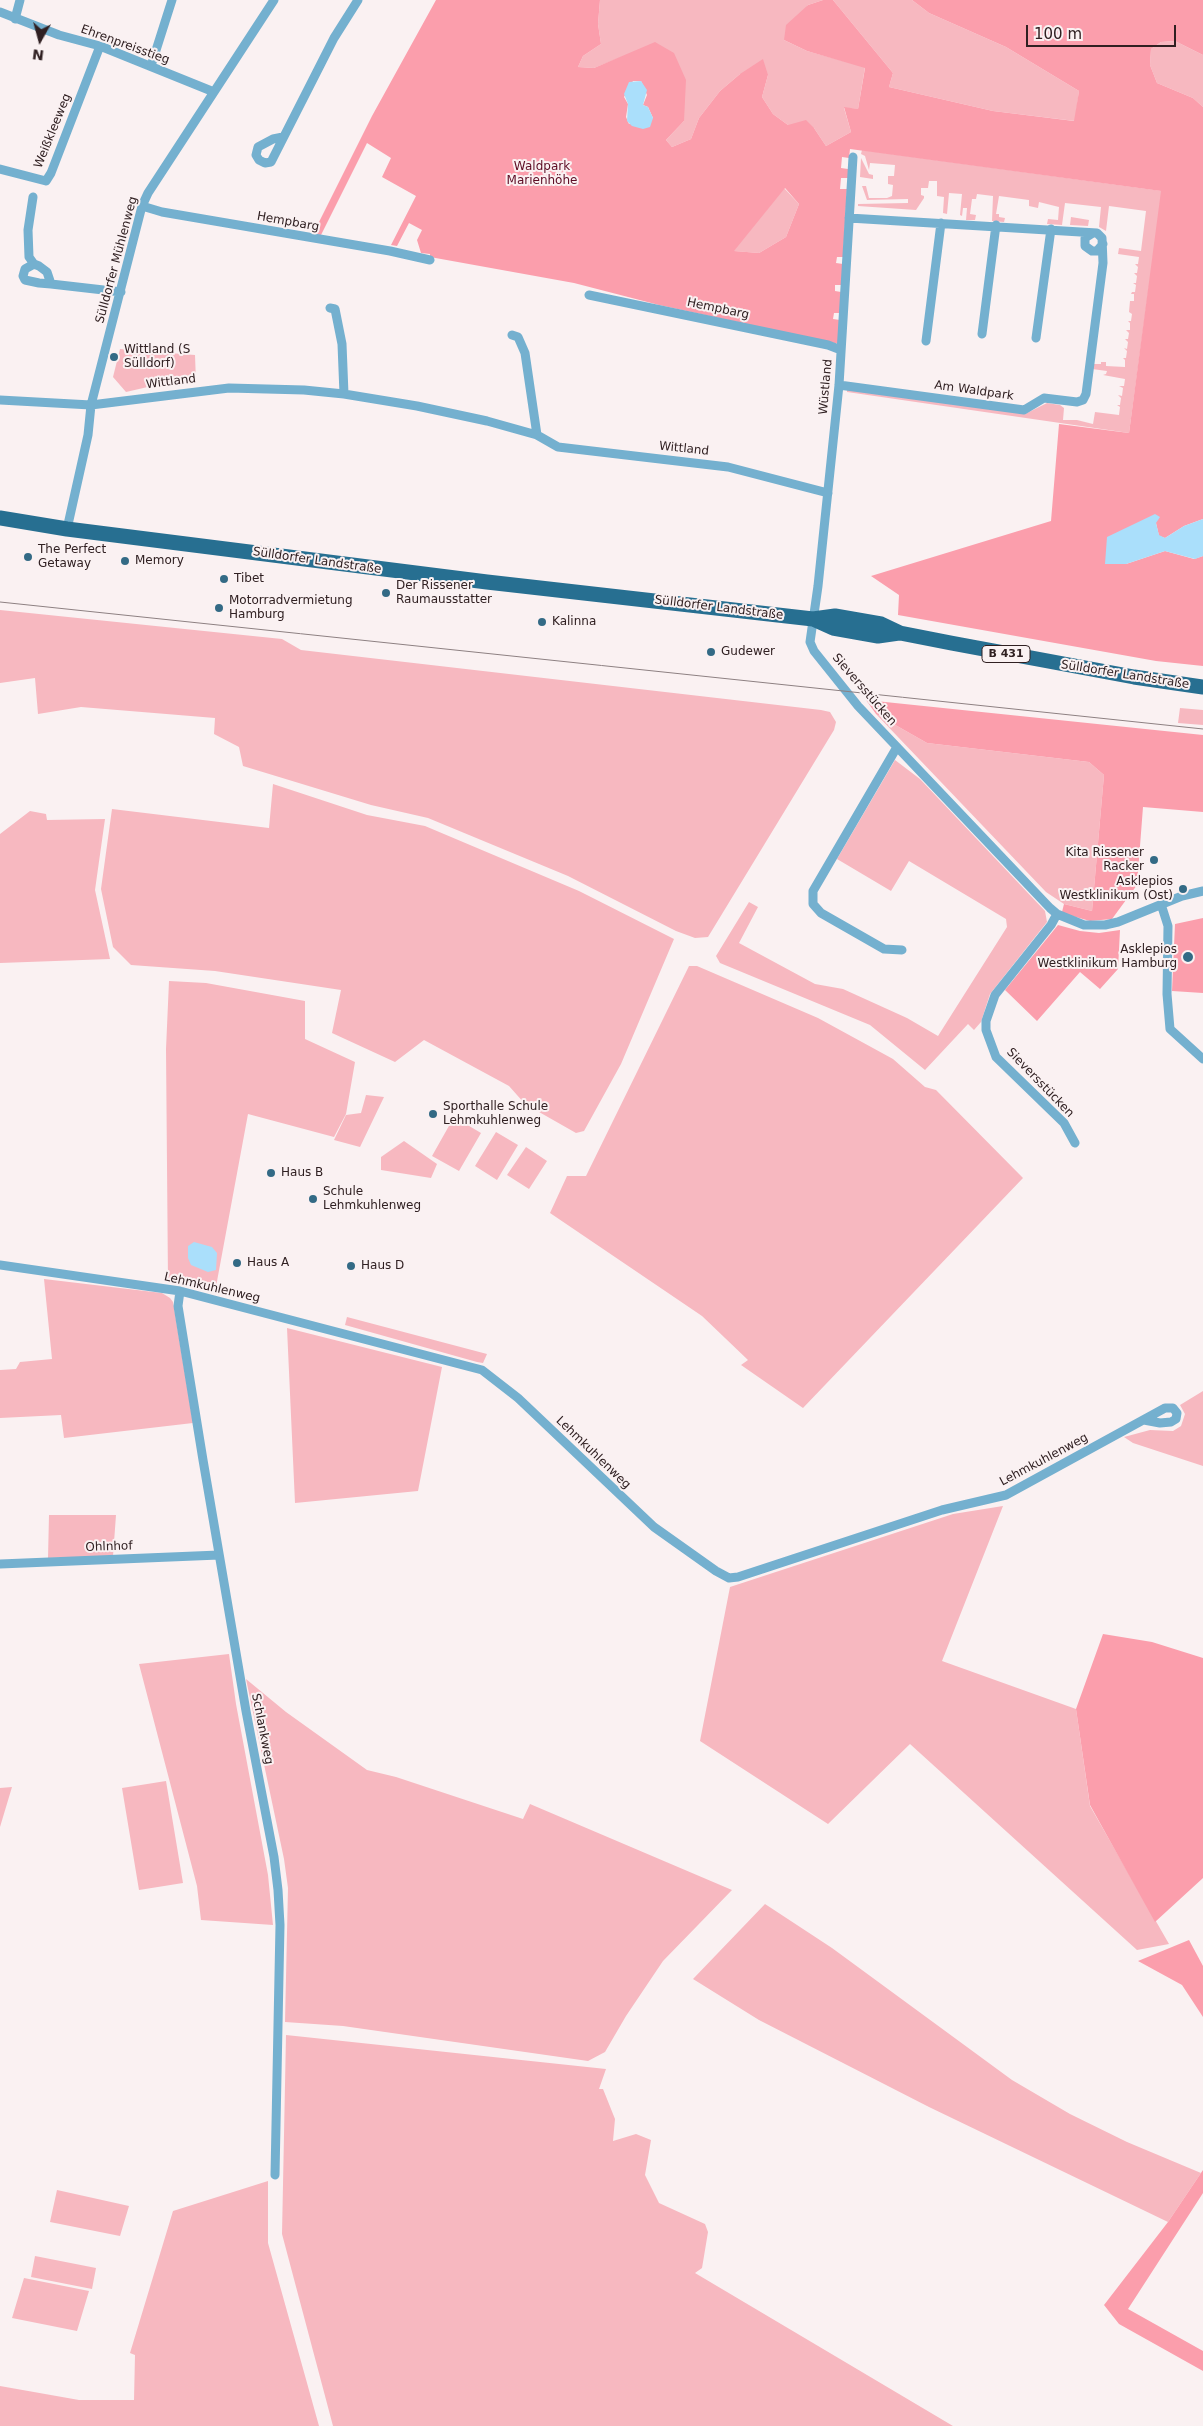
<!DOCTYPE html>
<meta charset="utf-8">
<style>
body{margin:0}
#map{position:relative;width:1203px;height:2426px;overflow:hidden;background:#faf1f2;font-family:"DejaVu Sans",sans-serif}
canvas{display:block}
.north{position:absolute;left:15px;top:15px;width:50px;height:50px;-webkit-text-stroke:4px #faf1f2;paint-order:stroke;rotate:187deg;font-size:14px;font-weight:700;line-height:20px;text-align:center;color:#302022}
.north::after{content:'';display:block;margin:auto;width:18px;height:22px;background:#302022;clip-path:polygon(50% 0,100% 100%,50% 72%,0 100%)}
.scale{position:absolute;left:1026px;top:25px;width:150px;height:22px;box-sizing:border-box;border:2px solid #302022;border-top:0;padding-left:6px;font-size:15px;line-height:18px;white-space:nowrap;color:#302022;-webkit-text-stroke:4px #faf1f2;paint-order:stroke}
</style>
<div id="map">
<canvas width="1203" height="2426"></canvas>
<div class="north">N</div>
<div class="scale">100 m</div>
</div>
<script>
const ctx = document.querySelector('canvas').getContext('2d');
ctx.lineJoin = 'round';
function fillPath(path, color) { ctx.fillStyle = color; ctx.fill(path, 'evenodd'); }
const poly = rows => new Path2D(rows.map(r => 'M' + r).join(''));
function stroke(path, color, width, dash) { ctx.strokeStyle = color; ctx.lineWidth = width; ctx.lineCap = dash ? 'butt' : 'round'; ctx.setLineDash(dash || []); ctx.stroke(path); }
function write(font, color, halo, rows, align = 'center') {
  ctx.font = font + ' "DejaVu Sans",sans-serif'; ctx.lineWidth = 4; ctx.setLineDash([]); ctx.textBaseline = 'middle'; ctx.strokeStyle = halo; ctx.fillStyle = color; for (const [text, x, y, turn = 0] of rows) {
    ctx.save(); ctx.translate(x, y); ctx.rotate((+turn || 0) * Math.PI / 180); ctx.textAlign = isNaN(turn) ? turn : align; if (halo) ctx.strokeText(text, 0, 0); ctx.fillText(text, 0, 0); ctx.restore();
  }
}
const green = poly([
 [600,0,823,0,808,5,784,40,807,51,865,67,858,109,844,108,851,132,826,146,814,128,788,125,773,114,762,97,768,75,740,74,720,91,699,118,691,139,672,147,666,140,684,121,683,107,624,56,594,68,578,67,583,56,601,44,598,24],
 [833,0,912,0,929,13,1006,47,1079,91,1075,121,993,111,889,87,893,73],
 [1175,41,1203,55,1203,107,1193,98,1157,83,1150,65,1151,49,1161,42],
 [862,150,1162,191,1129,433,847,392,847,389,1025,414,1047,403,1060,405,1064,408,1063,420,1077,420,1093,424,1095,412,1119,415,1120,407,1117,405,1120,405,1121,398,1118,395,1122,396,1123,388,1119,386,1124,386,1125,379,1103,375,1106,374,1107,371,1092,369,1094,364,1101,364,1101,362,1106,362,1106,366,1125,367,1125,360,1123,358,1126,358,1127,351,1124,348,1127,349,1128,342,1125,339,1128,339,1129,333,1126,330,1130,330,1130,323,1128,321,1131,321,1132,314,1129,312,1130,301,1134,301,1134,294,1131,294,1132,292,1135,292,1136,285,1133,283,1136,283,1137,276,1134,273,1137,273,1138,267,1135,264,1138,264,1139,257,1118,254,1119,248,1141,251,1146,211,1109,206,1106,231,1099,227,1101,207,1065,203,1062,225,1047,224,1048,219,1058,220,1059,207,1039,202,1038,208,1029,206,1029,200,999,196,996,214,999,214,999,217,1005,218,1004,222,992,221,993,196,977,194,976,199,972,199,970,214,976,215,975,220,966,220,967,208,963,208,962,216,960,215,962,194,949,193,947,214,943,213,944,197,937,196,937,181,929,181,928,188,921,188,921,195,924,196,924,198,916,210,858,206,858,204,908,203,908,199,867,200,862,186,866,186,869,198,887,198,892,196,893,185,888,184,888,176,894,176,895,165,870,163,869,170,865,156,861,154],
 [861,158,869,174,873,175,873,179,860,177],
 [784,188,799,204,786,237,759,253,733,251],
 [1071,217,1089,220,1088,226,1070,225],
 [120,349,195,355,196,382,152,386,126,392,113,377],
 [0,610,282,639,301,650,821,710,830,712,836,722,834,730,708,937,695,938,676,931,568,876,428,818,371,805,243,766,239,747,214,734,215,718,81,707,38,714,35,678,0,683],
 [1180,708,1203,710,1203,725,1178,723],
 [876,714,927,743,1089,762,1104,775,1092,911,1064,904,1046,892],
 [895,760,920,779,1045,911,1047,922,990,994,981,1022,974,1030,968,1024,925,1070,870,1025,720,963,716,956,749,902,758,907,739,943,815,984,843,989,907,1018,938,1036,1007,927,1006,919,909,861,891,891,837,859],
 [273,784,367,815,425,826,579,891,674,939,621,1064,584,1131,576,1133,525,1104,509,1086,424,1040,395,1062,332,1033,341,990,215,971,131,965,113,947,101,889,112,809,269,828],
 [30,811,46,814,47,820,105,819,95,890,110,959,0,963,0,834],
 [689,966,697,966,818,1018,893,1059,925,1087,936,1090,1023,1178,803,1408,741,1365,748,1360,702,1316,550,1213,567,1176,586,1176],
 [169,981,206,983,305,1001,305,1039,355,1062,346,1114,334,1137,248,1114,215,1292,168,1282,166,1049],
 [366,1095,384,1097,360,1147,334,1140,346,1115,361,1113],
 [454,1117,481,1133,459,1171,432,1156],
 [496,1132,518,1145,497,1180,475,1166],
 [404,1141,437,1164,431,1178,381,1170,381,1157],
 [526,1147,547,1161,529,1189,507,1175],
 [44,1279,162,1293,170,1298,173,1302,193,1423,64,1438,61,1415,0,1418,0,1370,16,1369,20,1362,52,1359],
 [347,1317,487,1354,483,1363,477,1362,345,1325],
 [287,1328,442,1367,418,1491,295,1503],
 [1203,1391,1203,1466,1133,1443,1124,1437,1150,1430,1173,1431,1181,1426,1185,1414,1180,1405],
 [1003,1506,942,1661,1076,1709,1090,1806,1169,1944,1137,1950,910,1744,828,1824,700,1741,730,1587,953,1514],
 [49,1515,116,1515,113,1556,48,1558],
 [229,1654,236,1704,268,1875,273,1925,201,1920,197,1886,139,1664],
 [246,1679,286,1712,367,1770,396,1777,523,1819,530,1804,732,1890,663,1961,626,2016,605,2052,588,2061,343,2026,285,2022,288,1888,284,1859],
 [166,1781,183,1883,139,1890,122,1788],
 [12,1787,0,1827,0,1788],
 [765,1904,832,1948,1012,2080,1070,2114,1127,2142,1201,2173,1168,2222,929,2107,759,2020,693,1979],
 [286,2035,606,2069,599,2089,603,2089,615,2119,613,2141,636,2134,651,2140,645,2175,659,2203,705,2224,708,2232,702,2268,695,2273,953,2426,333,2426,282,2234],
 [268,2181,268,2243,319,2426,0,2426,0,2386,79,2400,134,2400,135,2355,130,2353,173,2211],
 [57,2190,129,2206,120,2236,50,2222],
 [35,2256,96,2268,92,2289,31,2277],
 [24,2278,89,2291,77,2331,12,2318]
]);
const forest = poly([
 [436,0,600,0,598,24,601,44,583,56,578,67,594,68,655,42,674,53,686,80,684,121,666,140,672,147,691,139,699,118,720,91,740,74,763,59,768,75,762,97,773,114,788,125,806,120,814,128,826,146,851,132,844,107,858,109,865,68,807,51,784,40,786,25,808,5,823,0,833,0,893,73,889,87,993,111,1074,121,1079,91,1006,47,929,13,912,0,1203,0,1203,55,1175,41,1161,42,1151,49,1150,65,1157,83,1193,98,1203,107,1203,519,1184,526,1165,538,1159,536,1156,523,1126,564,1165,551,1194,559,1203,556,1203,666,1156,661,898,615,899,595,871,576,1051,521,1059,424,1129,433,1161,191,850,149,849,158,842,157,841,168,848,169,848,178,841,178,840,189,847,189,843,257,837,257,836,263,843,264,842,285,835,285,835,291,841,292,840,313,834,313,833,319,840,320,839,344,659,305,574,283,430,257,430,254,421,253,417,240,422,230,409,223,397,246,391,245,416,196,382,177,391,158,367,143,321,235,313,234,372,116],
 [633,81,641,81,647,95,643,105,648,107,653,118,629,124,626,117,628,104,624,97],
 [785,188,799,204,786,237,759,253,734,251],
 [866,700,1203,735,1203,812,1143,807,1137,885,1112,919,1090,921,1065,914,1062,912,1064,904,1092,911,1104,775,1089,762,927,743,876,714],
 [1203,918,1203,993,1172,991,1175,924],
 [1058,925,1080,931,1099,933,1120,930,1118,969,1100,989,1080,972,1037,1021,1005,990],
 [1103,1634,1152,1642,1203,1658,1203,1878,1155,1922,1090,1805,1076,1709],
 [1189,1940,1203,1966,1203,2017,1182,1985,1138,1961],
 [1203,2170,1203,2193,1128,2309,1203,2351,1203,2371,1119,2324,1104,2305,1168,2222]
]);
const water = poly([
 [641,81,647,90,643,105,648,107,653,118,650,127,643,129,632,126,627,121,628,104,624,94,629,82],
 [1155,514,1160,517,1156,523,1159,535,1165,538,1184,526,1203,519,1203,556,1195,559,1165,551,1126,564,1105,564,1107,537],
 [194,1242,212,1247,217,1253,216,1270,208,1272,191,1265,188,1258,188,1246]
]);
const street = poly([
 [0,12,59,35,100,46,214,92],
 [15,19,20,0],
 [151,66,172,0],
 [283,137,273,139,258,147,256,155,259,160,265,163,271,162,334,38,358,0],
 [853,157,839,385,818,586,810,642,814,651,858,706,1050,908,1057,914,1084,925,1105,925,1118,922,1182,896,1203,891],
 [0,169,46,181,51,173,100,46],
 [33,197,28,230,29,257,34,264],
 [142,206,162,212,390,251,430,260],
 [1093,233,1085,238,1085,246,1092,251,1097,251,1103,244],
 [51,284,47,272,39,266,34,264,25,269,23,276,25,280,39,283,51,284,121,292],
 [589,295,828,345,841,350],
 [330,308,335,309,342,344,344,394],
 [982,334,996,225],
 [512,335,518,337,525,353,537,435],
 [1036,338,1051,229],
 [926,341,941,223],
 [839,385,1024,410,1044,398,1077,402,1083,400,1086,394,1103,263,1102,238,1097,233,849,218],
 [0,400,91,405,229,388,304,390,344,394,417,406,487,421,537,435,558,447,728,467,828,493],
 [67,529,88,435,91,405,142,206,148,193,274,0],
 [897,747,813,891,813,904,821,913,884,949,902,950],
 [1161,904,1168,926,1167,994,1170,1029,1203,1059],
 [1057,914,1051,925,995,995,986,1021,986,1030,996,1057,1064,1123,1075,1143],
 [0,1265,180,1291,482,1370,518,1398,654,1527,716,1571,729,1578,738,1577,942,1510,1006,1495,1165,1408,1173,1408,1177,1413,1176,1419,1171,1422,1160,1423,1144,1420],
 [180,1291,178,1306,203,1460,246,1711,274,1857,278,1890,280,1925,275,2175],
 [0,1564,219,1555]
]);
const primary = poly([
 [0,518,67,529,487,582,813,619,835,616,881,624,900,633,951,643,1134,677,1203,687],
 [813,619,833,628,878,636,899,633]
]);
const tram = poly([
 [0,602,1203,729]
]);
const markers = [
 [114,357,5,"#336a85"],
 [28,557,5,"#336a85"],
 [125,561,5,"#336a85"],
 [224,579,5,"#336a85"],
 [386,593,5,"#336a85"],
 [219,608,5,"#336a85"],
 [542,622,5,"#336a85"],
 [711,652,5,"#336a85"],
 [1154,860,5,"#336a85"],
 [1183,889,5,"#336a85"],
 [1188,957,6,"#336a85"],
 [433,1114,5,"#336a85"],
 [271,1173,5,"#336a85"],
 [313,1199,5,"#336a85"],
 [237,1263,5,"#336a85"],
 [351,1266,5,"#336a85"]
];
const shields = [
 [1006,654,48]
];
const shieldNames = [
 ["B 431",1006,654]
];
const streetNames = [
 ["Ehrenpreisstieg",125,45,20],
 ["Weißkleeweg",53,131,-68],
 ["Hempbarg",288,222,10],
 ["Sülldorfer Mühlenweg",117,260,-75],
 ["Hempbarg",718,309,12],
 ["Wittland",171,382,-7],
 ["Wüstland",826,387,-85],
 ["Am Waldpark",974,391,8],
 ["Wittland",684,449,6],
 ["Sülldorfer Landstraße",317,561,8],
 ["Sülldorfer Landstraße",719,608,7],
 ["Sülldorfer Landstraße",1125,675,9],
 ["Sieversstücken",864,690,49],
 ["Sieversstücken",1040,1083,46],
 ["Lehmkuhlenweg",212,1288,13],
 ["Lehmkuhlenweg",593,1453,44],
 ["Lehmkuhlenweg",1044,1460,-28],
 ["Ohlnhof",109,1547,-2],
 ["Schlankweg",262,1729,79]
];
const parkNames = [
 ["Waldpark",542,167],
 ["Marienhöhe",542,181]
];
const poiNames = [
 ["Wittland (S",124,350],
 ["Sülldorf)",124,364],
 ["The Perfect",38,550],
 ["Getaway",38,564],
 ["Memory",135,561],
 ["Tibet",234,579],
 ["Der Rissener",396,586],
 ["Raumausstatter",396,600],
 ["Motorradvermietung",229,601],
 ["Hamburg",229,615],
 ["Kalinna",552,622],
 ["Gudewer",721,652],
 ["Kita Rissener",1144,853,"right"],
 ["Racker",1144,867,"right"],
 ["Asklepios",1173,882,"right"],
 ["Westklinikum (Ost)",1173,896,"right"],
 ["Asklepios",1177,950,"right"],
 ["Westklinikum Hamburg",1177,964,"right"],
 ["Sporthalle Schule",443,1107],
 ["Lehmkuhlenweg",443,1121],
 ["Haus B",281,1173],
 ["Schule",323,1192],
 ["Lehmkuhlenweg",323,1206],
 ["Haus A",247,1263],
 ["Haus D",361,1266]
];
fillPath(green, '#f7b8c0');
fillPath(forest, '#fb9eac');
fillPath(water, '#aadffb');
stroke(street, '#74b0cf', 9);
stroke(primary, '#276f91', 15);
stroke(tram, '#8d8082', 1);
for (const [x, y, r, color] of markers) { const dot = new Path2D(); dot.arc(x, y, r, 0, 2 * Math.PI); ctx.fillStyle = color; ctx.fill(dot); stroke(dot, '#faf1f2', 2); }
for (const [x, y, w] of shields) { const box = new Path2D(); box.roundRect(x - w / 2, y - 8.5, w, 17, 4); ctx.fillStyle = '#faf1f2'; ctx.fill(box); stroke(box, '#302022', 1); }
write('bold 11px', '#302022', null, shieldNames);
write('12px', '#302022', '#faf1f2', streetNames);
write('12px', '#5d0c24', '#faf1f2', parkNames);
write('12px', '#302022', '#faf1f2', poiNames, 'left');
</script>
